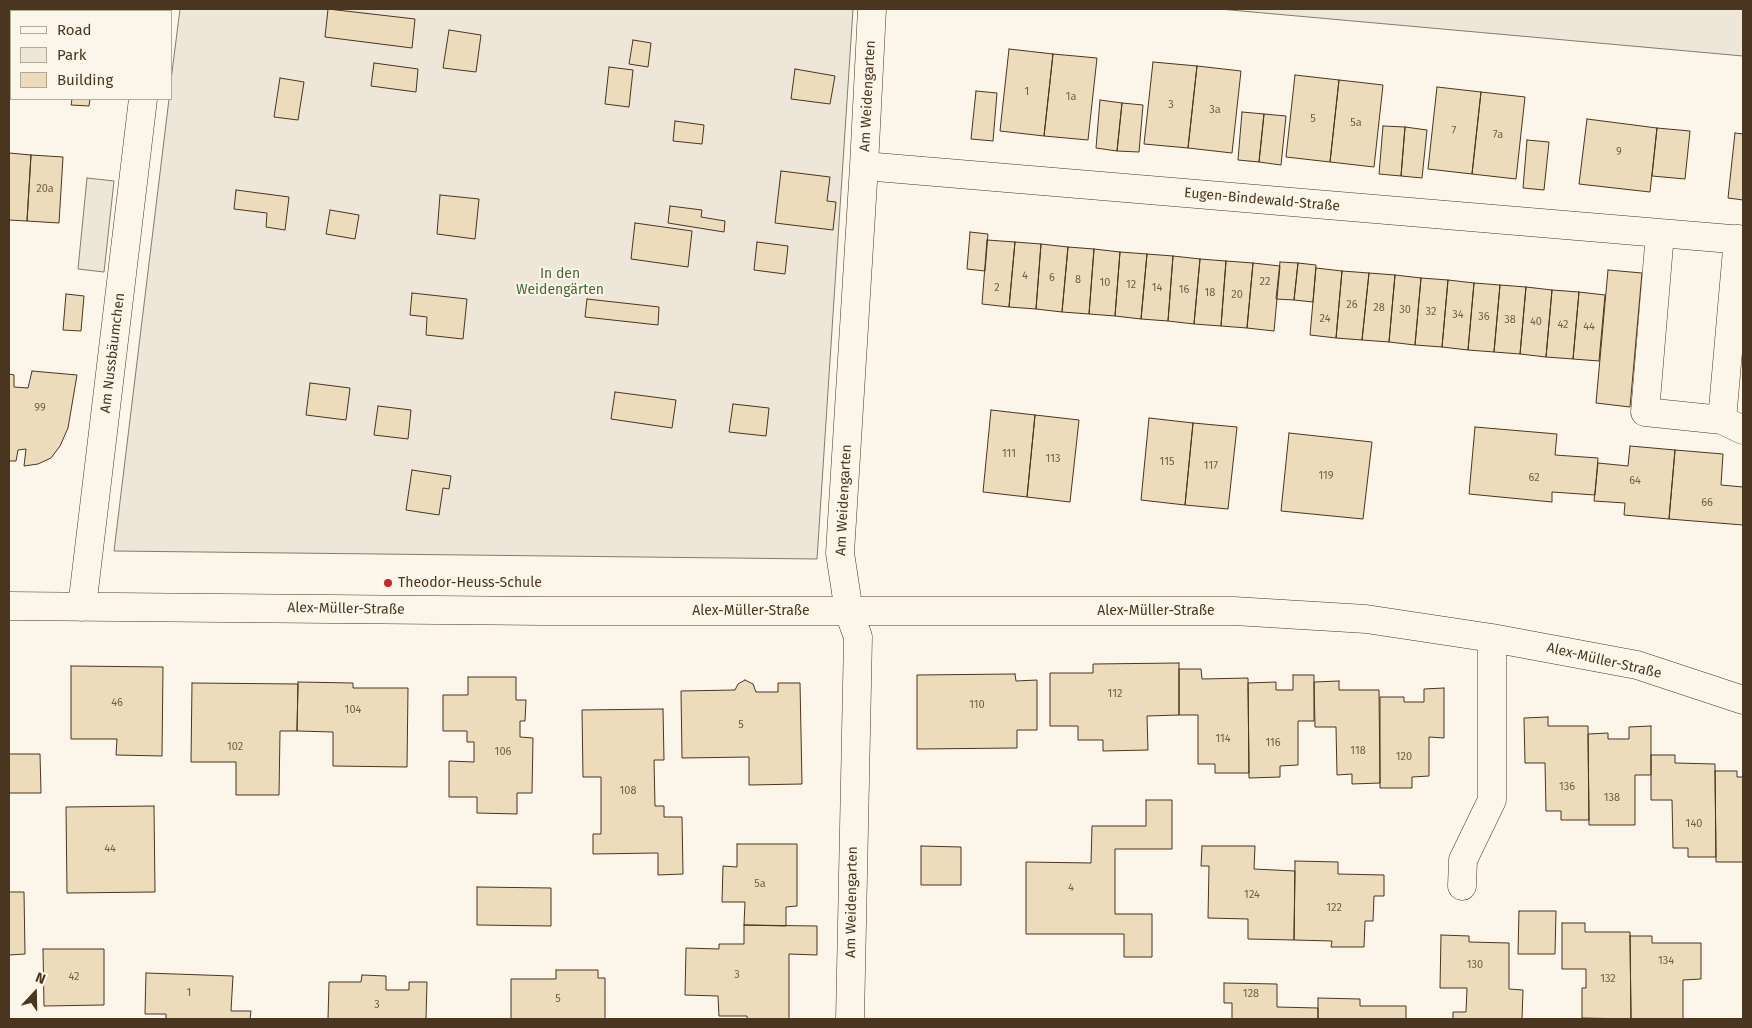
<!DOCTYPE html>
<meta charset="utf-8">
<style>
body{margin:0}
#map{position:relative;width:1752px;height:1028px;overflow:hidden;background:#fbf6e9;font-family:"Fira Sans",sans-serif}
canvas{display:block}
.frame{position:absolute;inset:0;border:10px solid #4a3520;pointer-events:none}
.legend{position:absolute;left:10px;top:10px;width:162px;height:90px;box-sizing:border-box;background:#fbf6e9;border:1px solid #b4a999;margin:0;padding:6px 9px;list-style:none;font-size:15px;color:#4a3520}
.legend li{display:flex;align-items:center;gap:10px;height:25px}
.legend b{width:25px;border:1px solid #b4a999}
.north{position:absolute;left:10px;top:968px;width:50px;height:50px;-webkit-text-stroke:4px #fbf6e9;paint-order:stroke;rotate:21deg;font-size:14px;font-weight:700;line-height:20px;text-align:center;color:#4a3520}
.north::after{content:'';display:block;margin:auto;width:18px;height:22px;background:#4a3520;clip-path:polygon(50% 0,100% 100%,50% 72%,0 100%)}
</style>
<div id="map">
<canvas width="1752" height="1028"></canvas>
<div class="frame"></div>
<ul class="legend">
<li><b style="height:6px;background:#fbf6e9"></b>Road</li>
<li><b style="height:14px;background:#ede6d9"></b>Park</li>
<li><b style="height:14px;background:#ecdcbc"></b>Building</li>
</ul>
<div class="north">N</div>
</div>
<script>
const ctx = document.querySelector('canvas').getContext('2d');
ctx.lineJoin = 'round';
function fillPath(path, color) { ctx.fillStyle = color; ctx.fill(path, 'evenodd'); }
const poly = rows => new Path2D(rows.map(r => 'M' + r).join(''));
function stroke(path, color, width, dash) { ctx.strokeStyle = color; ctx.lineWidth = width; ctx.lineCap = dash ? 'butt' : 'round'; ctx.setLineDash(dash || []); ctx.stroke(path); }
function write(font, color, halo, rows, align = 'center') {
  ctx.font = font + ' "Fira Sans",sans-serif'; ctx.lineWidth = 4; ctx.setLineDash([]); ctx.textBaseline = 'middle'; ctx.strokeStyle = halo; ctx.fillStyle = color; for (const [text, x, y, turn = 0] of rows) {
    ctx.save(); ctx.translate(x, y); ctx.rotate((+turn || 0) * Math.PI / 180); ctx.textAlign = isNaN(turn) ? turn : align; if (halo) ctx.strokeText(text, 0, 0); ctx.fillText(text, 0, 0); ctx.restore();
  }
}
const green = poly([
 [180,9,853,9,817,559,114,551,169,99,171,99,171,80,180,9],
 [1219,9,1743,9,1743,56,1219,9]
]);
const parking = poly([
 [87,178,114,181,104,272,78,269,87,178]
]);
const building = poly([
 [9,9,72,9,71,11,11,11,11,66,9,66,9,9],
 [328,9,415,19,412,48,325,37,328,9],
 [449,30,481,35,476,72,443,68,449,30],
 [633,40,651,43,648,67,629,64,633,40],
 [1009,49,1053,54,1044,136,1000,131,1009,49],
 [1053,54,1097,58,1088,140,1044,136,1053,54],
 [1153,62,1197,66,1188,148,1144,144,1153,62],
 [374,63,418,69,416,92,371,86,374,63],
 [1197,66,1241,71,1232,153,1188,148,1197,66],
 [609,67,633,70,629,107,605,104,609,67],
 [795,69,835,76,830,104,791,99,795,69],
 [1295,75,1339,80,1330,162,1286,157,1295,75],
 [280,78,304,82,298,120,274,117,280,78],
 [1339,80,1383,85,1374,167,1330,162,1339,80],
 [1437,87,1481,92,1472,174,1428,169,1437,87],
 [976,91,997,93,993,141,971,139,976,91],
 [1481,92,1525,97,1516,179,1472,174,1481,92],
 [72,99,90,99,89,106,71,105,72,99],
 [1100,100,1122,103,1117,151,1096,148,1100,100],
 [1122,103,1143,105,1139,152,1117,151,1122,103],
 [1242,112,1264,114,1259,162,1238,160,1242,112],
 [1264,114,1286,116,1281,165,1259,162,1264,114],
 [1587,119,1657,128,1650,192,1579,184,1587,119],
 [675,121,704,125,702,144,673,141,675,121],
 [1383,126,1405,127,1401,176,1379,174,1383,126],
 [1405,127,1427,130,1422,178,1401,176,1405,127],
 [1657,128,1690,131,1685,179,1652,176,1657,128],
 [1735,133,1743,134,1743,200,1728,198,1735,133],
 [1527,140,1549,142,1544,190,1523,188,1527,140],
 [9,153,31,155,27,221,9,220,9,153],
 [31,155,63,157,59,223,27,221,31,155],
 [781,171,830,177,827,201,836,202,833,230,775,223,781,171],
 [236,190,289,197,285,230,266,227,267,213,234,209,236,190],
 [440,195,479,199,475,239,437,234,440,195],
 [670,206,702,210,701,217,725,221,724,232,668,223,670,206],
 [330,210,359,215,355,239,326,234,330,210],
 [635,223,692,231,688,267,631,259,635,223],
 [970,232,988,234,985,271,967,269,970,232],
 [987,240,1015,242,1009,307,982,304,987,240],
 [757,242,788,246,785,274,754,270,757,242],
 [1015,242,1041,244,1036,309,1009,307,1015,242],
 [1041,244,1068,247,1062,312,1036,309,1041,244],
 [1068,247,1094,249,1089,314,1062,312,1068,247],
 [1094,249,1120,252,1115,316,1089,314,1094,249],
 [1120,252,1147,254,1141,319,1115,316,1120,252],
 [1147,254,1173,256,1168,321,1141,319,1147,254],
 [1173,256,1200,259,1194,324,1168,321,1173,256],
 [1200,259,1226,261,1221,326,1194,324,1200,259],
 [1226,261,1253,263,1247,328,1221,326,1226,261],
 [1280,262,1298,263,1294,300,1276,299,1280,262],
 [1253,263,1280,266,1274,331,1247,328,1253,263],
 [1298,263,1316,265,1313,302,1294,300,1298,263],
 [1316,268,1342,271,1336,338,1310,335,1316,268],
 [1608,270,1642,273,1630,407,1596,403,1608,270],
 [1342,271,1369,273,1362,340,1336,338,1342,271],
 [1369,273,1395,275,1389,342,1362,340,1369,273],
 [1395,275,1421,278,1415,345,1389,342,1395,275],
 [1421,278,1448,280,1442,347,1415,345,1421,278],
 [1448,280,1474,283,1468,350,1442,347,1448,280],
 [1474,283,1500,285,1494,352,1468,350,1474,283],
 [1500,285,1526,287,1520,354,1494,352,1500,285],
 [1526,287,1552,290,1546,357,1520,354,1526,287],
 [1552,290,1579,292,1573,359,1546,357,1552,290],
 [1579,292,1605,295,1599,361,1573,359,1579,292],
 [412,293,467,299,463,339,426,335,427,317,410,315,412,293],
 [66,294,84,296,81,331,63,330,66,294],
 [587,299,659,307,658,325,585,317,587,299],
 [32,371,77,375,68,428,60,446,51,458,38,464,24,466,26,449,18,450,16,461,9,461,9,374,14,375,14,387,28,388,32,371],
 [310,383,350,388,346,420,306,415,310,383],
 [615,392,676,400,672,428,611,419,615,392],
 [733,404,769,408,766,436,729,432,733,404],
 [378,406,411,410,408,439,374,435,378,406],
 [991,410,1035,415,1027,497,983,492,991,410],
 [1035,415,1079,420,1070,502,1027,497,1035,415],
 [1149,418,1193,423,1185,505,1141,500,1149,418],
 [1193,423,1237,427,1228,509,1185,505,1193,423],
 [1475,427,1557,434,1555,455,1598,458,1595,495,1552,492,1552,502,1469,494,1475,427],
 [1289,433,1372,442,1363,519,1281,511,1289,433],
 [1630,446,1675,450,1669,519,1624,515,1625,503,1594,501,1598,463,1628,466,1630,446],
 [1675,450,1723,454,1721,485,1743,487,1743,525,1669,519,1675,450],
 [412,470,451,476,449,489,443,488,439,515,406,510,412,470],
 [1179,663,1179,715,1147,716,1148,750,1103,751,1103,740,1078,740,1078,726,1050,726,1050,673,1093,673,1093,664,1179,663],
 [71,666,163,667,162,756,116,755,117,739,71,739,71,666],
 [1179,669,1201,669,1202,679,1248,678,1249,773,1215,773,1215,764,1198,764,1198,715,1179,715,1179,669],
 [1015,674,1016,681,1037,680,1037,730,1017,730,1017,748,917,749,917,675,1015,674],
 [1293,675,1314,675,1314,721,1298,721,1298,765,1280,766,1280,777,1249,778,1248,683,1276,682,1276,690,1293,690,1293,675],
 [468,677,516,677,516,700,526,700,525,721,520,721,520,737,533,738,532,793,517,793,517,814,477,813,477,797,449,797,449,761,474,762,474,742,467,742,467,731,443,731,443,695,468,695,468,677],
 [745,680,753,684,756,692,778,692,778,683,800,683,802,784,749,785,749,757,682,758,681,691,735,690,738,684,745,680],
 [1339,681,1339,690,1379,690,1380,783,1352,784,1352,774,1337,775,1336,727,1315,727,1314,682,1339,681],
 [298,682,353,683,353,688,408,688,407,767,333,766,333,732,297,731,298,682],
 [192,683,298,684,297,731,280,731,279,795,236,795,236,762,191,762,192,683],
 [1444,688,1444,738,1429,737,1429,776,1412,777,1412,788,1380,788,1380,697,1404,697,1404,702,1424,702,1424,689,1444,688],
 [663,709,664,760,654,760,655,806,664,806,664,817,682,817,683,874,658,875,658,853,593,854,593,834,601,834,601,777,583,777,582,710,663,709],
 [1548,717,1548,726,1588,726,1589,820,1561,820,1561,811,1546,811,1545,763,1525,763,1524,718,1548,717],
 [1651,726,1651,775,1635,775,1635,825,1589,825,1588,734,1608,733,1608,739,1629,739,1629,727,1651,726],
 [9,754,40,754,41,793,9,793,9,754],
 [1651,755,1675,755,1675,763,1715,764,1716,857,1688,857,1688,848,1673,848,1672,800,1651,800,1651,755],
 [1715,771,1737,771,1737,777,1743,777,1743,862,1716,862,1715,771],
 [1146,800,1172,800,1172,849,1115,849,1115,914,1152,914,1152,957,1124,957,1124,934,1026,934,1026,862,1091,863,1092,826,1146,826,1146,800],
 [154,806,155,892,67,893,66,807,154,806],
 [737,844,797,844,797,906,786,907,786,926,744,925,745,902,722,902,723,866,737,867,737,844],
 [921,846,961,847,961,885,921,885,921,846],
 [1202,846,1255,846,1254,869,1295,871,1294,940,1248,939,1248,919,1208,918,1209,866,1201,866,1202,846],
 [1295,861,1338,862,1338,874,1384,875,1384,896,1374,896,1373,921,1365,921,1364,947,1331,947,1332,941,1294,940,1295,861],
 [477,887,551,888,551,926,477,925,477,887],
 [9,892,24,892,25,954,9,955,9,892],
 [1519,911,1556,911,1555,954,1518,954,1519,911],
 [1562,923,1585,923,1585,932,1630,932,1631,1019,1582,1018,1582,988,1586,988,1586,969,1562,969,1562,923],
 [744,925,817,926,817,955,789,954,789,1019,747,1019,747,1016,719,1016,718,996,685,995,686,948,719,949,719,944,744,944,744,925],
 [1441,935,1469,936,1469,942,1509,943,1509,989,1523,990,1522,1019,1453,1019,1453,1012,1466,1012,1467,988,1440,988,1441,935],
 [1630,936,1652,936,1652,943,1701,943,1701,979,1683,980,1683,1019,1631,1019,1630,936],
 [43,949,104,949,104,1005,44,1006,43,949],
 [556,970,598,970,598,978,605,978,605,1019,511,1019,511,979,556,979,556,970],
 [146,973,233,976,231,1011,251,1011,250,1019,166,1019,166,1014,145,1014,146,973],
 [362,975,386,976,386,990,409,990,409,982,427,982,426,1019,328,1019,329,982,361,982,362,975],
 [1224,983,1277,984,1277,1007,1318,1008,1318,1019,1232,1019,1232,1003,1224,1003,1224,983],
 [1318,998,1360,999,1360,1006,1406,1006,1406,1019,1318,1019,1318,998]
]);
const minor = poly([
 [152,11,153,9],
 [864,166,1743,240],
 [1660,233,1645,412,1722,420],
 [1738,239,1722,420,1743,430],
 [9,606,543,611,1234,611,1366,619,1492,638,1637,665,1743,700],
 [82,607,143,99],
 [1462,886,1463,860,1492,800,1492,638],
 [850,1019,858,637,849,612,840,553,864,166,872,9]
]);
const markers = [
 [388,583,5,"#c62828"]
];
const numberNames = [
 ["1",1027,92],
 ["1a",1071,97],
 ["3",1171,105],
 ["3a",1215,110],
 ["5",1313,119],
 ["5a",1356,123],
 ["7",1454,131],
 ["7a",1498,135],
 ["9",1619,152],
 ["20a",45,189],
 ["4",1025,276],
 ["6",1052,278],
 ["8",1078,280],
 ["22",1265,282],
 ["10",1105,283],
 ["12",1131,285],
 ["2",997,288],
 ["14",1157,288],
 ["16",1184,290],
 ["18",1210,293],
 ["20",1237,295],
 ["26",1352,305],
 ["28",1379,308],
 ["30",1405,310],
 ["32",1431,312],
 ["34",1458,315],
 ["36",1484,317],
 ["24",1325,319],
 ["38",1510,320],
 ["40",1536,322],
 ["42",1563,325],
 ["44",1589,327],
 ["99",40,408],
 ["111",1009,454],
 ["113",1053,459],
 ["115",1167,462],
 ["117",1211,466],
 ["119",1326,476],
 ["62",1534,478],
 ["64",1635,481],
 ["66",1707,503],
 ["112",1115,694],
 ["46",117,703],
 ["110",977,705],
 ["104",353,710],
 ["5",741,725],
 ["114",1223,739],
 ["116",1273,743],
 ["102",235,747],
 ["118",1358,751],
 ["106",503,752],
 ["120",1404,757],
 ["136",1567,787],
 ["108",628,791],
 ["138",1612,798],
 ["140",1694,824],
 ["44",110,849],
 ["5a",760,884],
 ["4",1071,888],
 ["124",1252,895],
 ["122",1334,908],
 ["134",1666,961],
 ["130",1475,965],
 ["3",737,975],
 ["42",74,977],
 ["132",1608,979],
 ["1",189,993],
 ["128",1251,994],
 ["5",558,999],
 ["3",377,1005]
];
const streetNames = [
 ["Am Weidengarten",868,96,-87],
 ["Eugen-Bindewald-Straße",1262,200,5],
 ["Am Nussbäumchen",113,353,-83],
 ["Am Weidengarten",844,500,-87],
 ["Alex-Müller-Straße",346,609,1],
 ["Alex-Müller-Straße",751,611],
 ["Alex-Müller-Straße",1156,611],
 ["Alex-Müller-Straße",1604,661,13],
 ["Am Weidengarten",852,902,-89]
];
const parkNames = [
 ["In den",560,274],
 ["Weidengärten",560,290]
];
const poiNames = [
 ["Theodor-Heuss-Schule",398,583]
];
fillPath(green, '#ede6d9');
stroke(green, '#887966', 1);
fillPath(parking, '#ede7d9');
stroke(parking, '#887966', 1);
fillPath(building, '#ecdcbc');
stroke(building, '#4a3520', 1);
stroke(minor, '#4a3520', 29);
stroke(minor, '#fbf6e9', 28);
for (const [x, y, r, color] of markers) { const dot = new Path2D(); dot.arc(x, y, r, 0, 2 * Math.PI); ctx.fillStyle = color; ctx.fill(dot); stroke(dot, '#fbf6e9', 2); }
write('11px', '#725f47', null, numberNames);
write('14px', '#4a3520', '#fbf6e9', streetNames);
write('14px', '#436837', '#fbf6e9', parkNames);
write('14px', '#4a3520', '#fbf6e9', poiNames, 'left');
</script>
